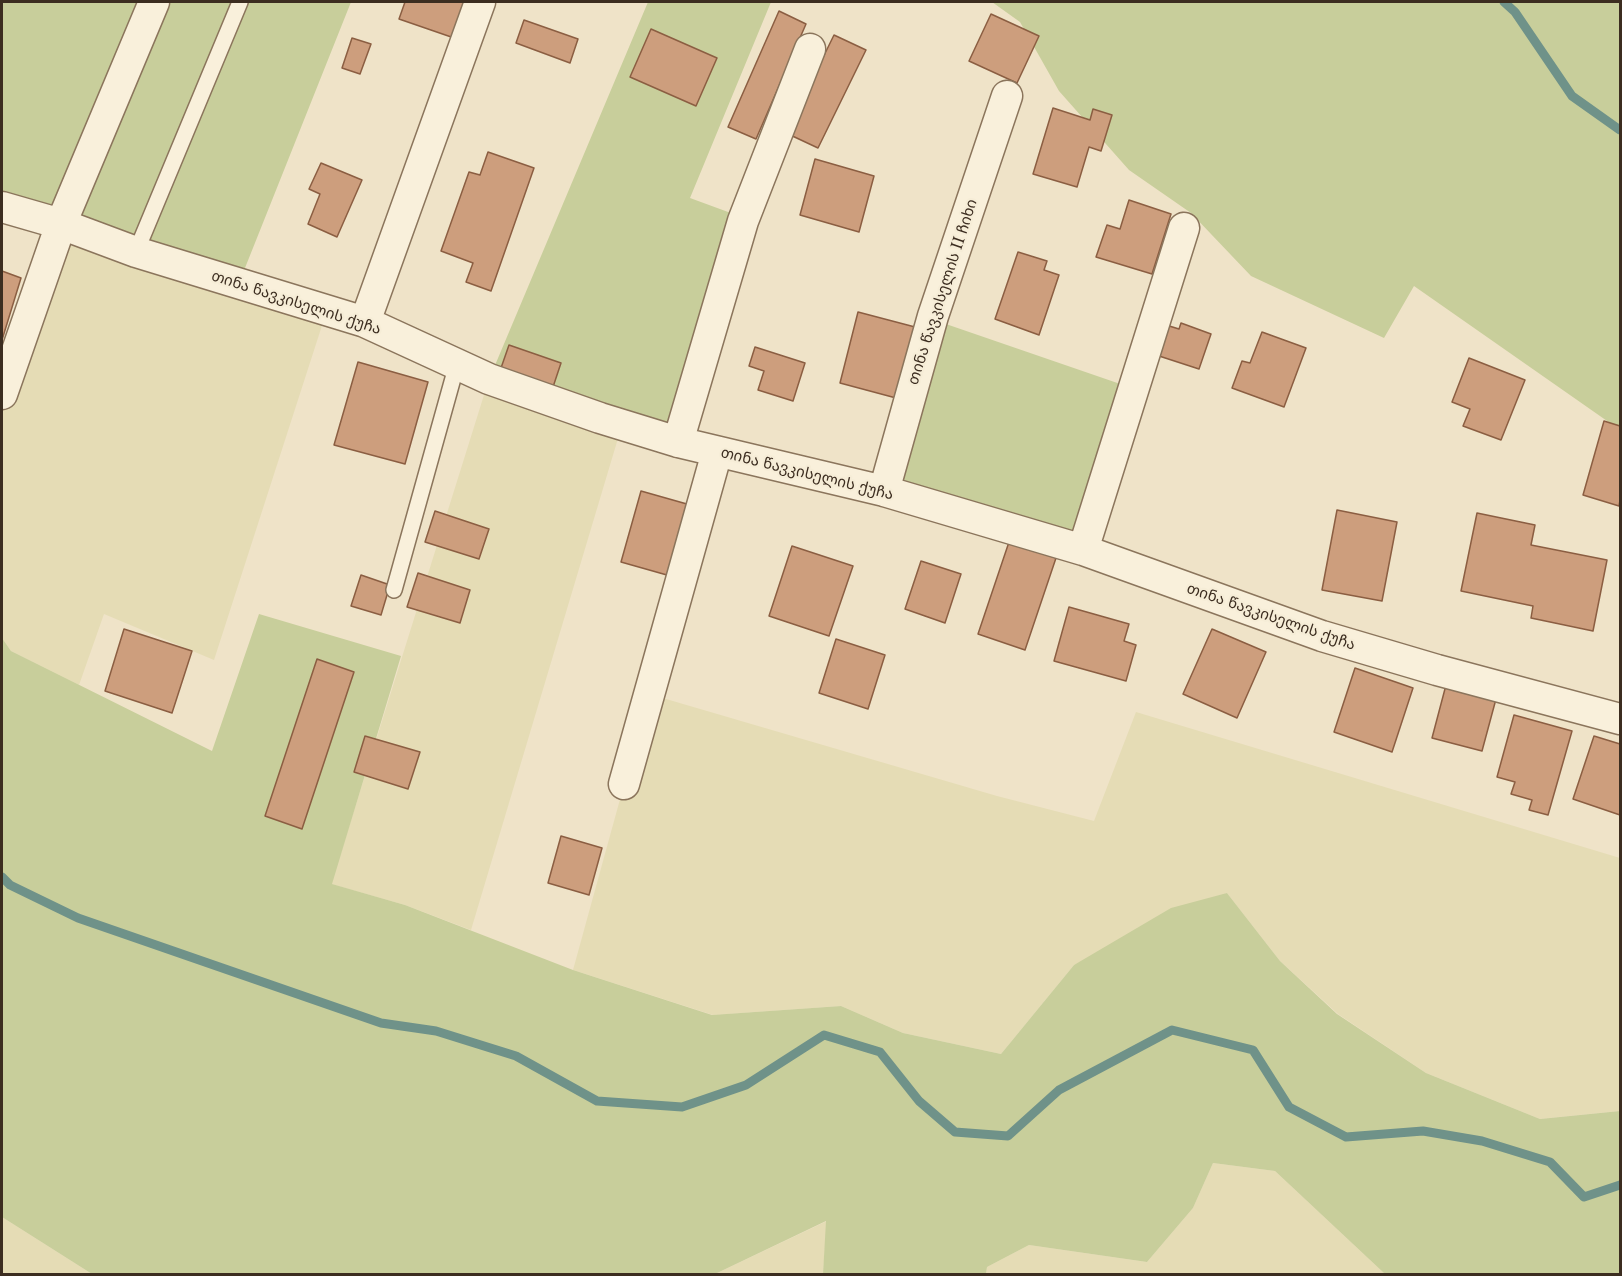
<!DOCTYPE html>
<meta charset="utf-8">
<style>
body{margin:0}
#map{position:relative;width:1622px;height:1276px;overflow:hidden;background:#efe3c8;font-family:"Libre Baskerville",serif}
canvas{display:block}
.frame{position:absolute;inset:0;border:3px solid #3c2d20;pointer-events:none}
</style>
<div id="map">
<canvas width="1622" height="1276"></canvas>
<div class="frame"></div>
</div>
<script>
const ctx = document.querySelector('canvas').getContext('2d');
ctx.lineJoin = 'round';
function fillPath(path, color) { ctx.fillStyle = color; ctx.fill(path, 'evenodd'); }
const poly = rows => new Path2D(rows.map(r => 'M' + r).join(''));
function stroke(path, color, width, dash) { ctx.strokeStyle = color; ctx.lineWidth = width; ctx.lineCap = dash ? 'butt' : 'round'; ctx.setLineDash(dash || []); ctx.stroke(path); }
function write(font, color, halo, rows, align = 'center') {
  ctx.font = font + ' "Libre Baskerville","Noto Sans Georgian",serif'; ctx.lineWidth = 4.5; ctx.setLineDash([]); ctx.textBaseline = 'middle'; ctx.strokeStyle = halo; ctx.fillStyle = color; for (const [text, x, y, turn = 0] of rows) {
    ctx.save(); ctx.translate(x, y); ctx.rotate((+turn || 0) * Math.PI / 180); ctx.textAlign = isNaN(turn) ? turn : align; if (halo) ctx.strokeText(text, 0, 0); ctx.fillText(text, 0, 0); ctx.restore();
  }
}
const farmland = poly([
 [61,224,327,310,214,660,104,614,79,685,11,651,2,638,2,394],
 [489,379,622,425,471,930,405,905,331,884],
 [649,694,997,796,1094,821,1136,712,1620,858,1620,1111,1540,1119,1426,1073,1338,1014,1280,961,1227,893,1074,965,1001,1054,903,1033,841,1006,713,1015,573,970],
 [1213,1163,1275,1171,1385,1274,986,1274,987,1267,1029,1245,1147,1262,1193,1208],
 [2,1217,92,1274,2,1274],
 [827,1221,823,1274,715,1274]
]);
const green = poly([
 [2,2,351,2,239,283,2,207],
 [648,2,771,2,690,198,739,216,676,431,493,370],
 [992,2,1620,2,1620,430,1414,286,1384,338,1251,276,1191,213,1129,170,1059,91,1020,22],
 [943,323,1129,387,1081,538,898,484],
 [259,614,401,656,332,884,405,905,573,970,712,1015,841,1006,903,1033,1001,1054,1074,965,1171,908,1227,893,1280,961,1337,1014,1426,1073,1540,1119,1620,1111,1620,1274,1385,1274,1275,1171,1213,1163,1193,1208,1147,1262,1029,1245,987,1267,986,1274,823,1274,826,1221,715,1274,92,1274,2,1217,2,638,11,651,212,751]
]);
const stream = poly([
 [1504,2,1515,12,1572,96,1620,130],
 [2,877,10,885,78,918,381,1023,436,1031,516,1056,597,1101,682,1107,746,1085,824,1035,880,1052,919,1101,955,1132,1008,1136,1059,1090,1172,1030,1253,1050,1289,1107,1346,1137,1423,1131,1482,1141,1550,1162,1584,1197,1620,1185]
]);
const building = poly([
 [405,2,470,2,457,39,399,19,405,2],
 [779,11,806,24,756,139,728,127,779,11],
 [991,14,1039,36,1017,83,969,61,991,14],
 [524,20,578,39,570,63,516,43,524,20],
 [651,29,717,58,696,106,630,77,651,29],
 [834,35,866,50,818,148,786,133,834,35],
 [352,38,371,44,360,74,342,68,352,38],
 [1053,108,1090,120,1093,109,1112,115,1101,151,1089,147,1077,187,1033,174,1053,108],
 [488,152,534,168,491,291,466,282,473,263,441,251,469,172,480,175,488,152],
 [815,159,874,176,859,232,800,215,815,159],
 [321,163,362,180,337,237,308,224,320,194,309,189,321,163],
 [1129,200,1171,214,1152,274,1096,257,1107,225,1120,229,1129,200],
 [1018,252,1047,261,1044,270,1059,275,1039,335,995,319,1018,252],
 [2,271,21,278,2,340,2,271],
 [858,312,915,327,896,398,840,383,858,312],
 [1181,323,1211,334,1199,369,1156,355,1166,325,1179,329,1181,323],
 [1262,332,1306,348,1284,407,1232,388,1242,361,1250,363,1262,332],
 [509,345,561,363,553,387,501,368,509,345],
 [755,347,805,363,793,401,758,390,764,371,749,366,755,347],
 [1469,358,1525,380,1501,440,1463,426,1470,409,1452,402,1469,358],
 [358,362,428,382,405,464,334,445,358,362],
 [1604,421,1620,426,1620,500,1619,506,1583,495,1604,421],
 [641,491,701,508,681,579,621,562,641,491],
 [1337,510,1397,522,1382,601,1322,590,1337,510],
 [435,511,489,529,479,559,425,542,435,511],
 [1477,513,1535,525,1531,545,1607,560,1593,631,1531,618,1533,606,1461,591,1477,513],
 [1009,542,1056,558,1025,650,978,634,1009,542],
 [792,546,853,566,829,636,769,616,792,546],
 [921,561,961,574,945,623,905,609,921,561],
 [418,573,470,590,460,623,407,607,418,573],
 [361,575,390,585,381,615,351,606,361,575],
 [1069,607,1129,624,1124,641,1136,645,1126,681,1054,661,1069,607],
 [124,629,192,651,172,713,105,691,124,629],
 [1212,629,1266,652,1237,718,1183,694,1212,629],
 [836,639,885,655,868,709,819,693,836,639],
 [317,659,354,672,302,829,265,816,317,659],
 [1355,668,1413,688,1392,752,1334,732,1355,668],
 [1446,685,1496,699,1482,751,1432,738,1446,685],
 [1514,715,1572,731,1548,815,1529,810,1532,800,1511,794,1515,782,1497,777,1514,715],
 [365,736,420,752,408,789,354,772,365,736],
 [1594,736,1620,744,1620,815,1573,799,1594,736],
 [561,836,602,848,589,895,548,883,561,836]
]);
const lane = poly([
 [136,252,240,2],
 [394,590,457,364]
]);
const street = poly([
 [2,207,61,224,136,252,365,322,489,379,600,418,678,442,884,491,1083,550,1322,636,1437,670,1620,719],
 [365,322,480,2],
 [2,394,61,224,154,2],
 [678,442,743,221,810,49],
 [884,491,933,316,1007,96],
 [1083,550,1184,228],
 [624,784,717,452]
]);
const streetNames = [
 ["თინა წავკისელის II ჩიხი",943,292,-72],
 ["თინა წავკისელის ქუჩა",296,303,18],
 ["თინა წავკისელის ქუჩა",807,474,14],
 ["თინა წავკისელის ქუჩა",1271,617,19]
];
fillPath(farmland, '#e5dcb5');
fillPath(green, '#c8ce9b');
stroke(stream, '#6f9289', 9);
fillPath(building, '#cd9e7d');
stroke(building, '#8b5e42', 1.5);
stroke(lane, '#8b755c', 18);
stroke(street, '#8b755c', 33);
stroke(lane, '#f9f0db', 15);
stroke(street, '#f9f0db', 30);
write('15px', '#3c2d20', '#f6edd7', streetNames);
</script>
